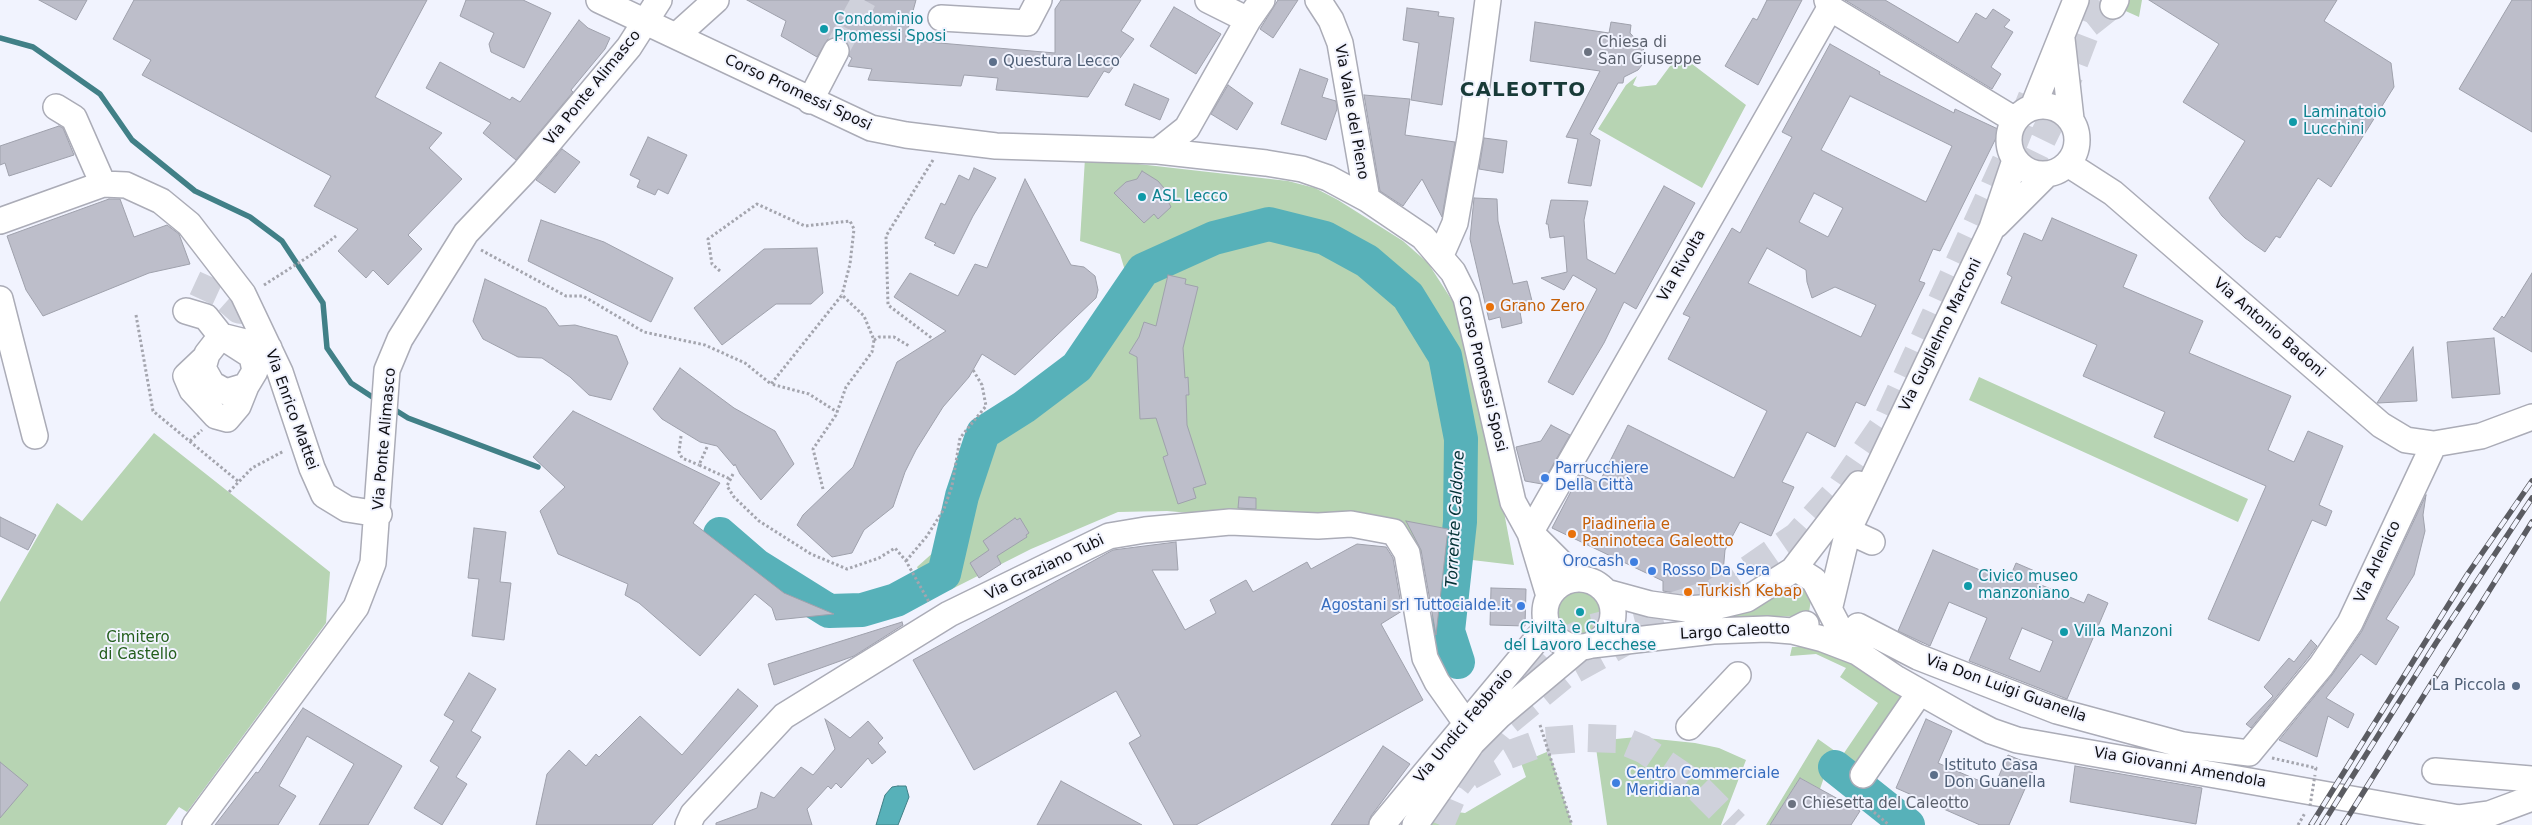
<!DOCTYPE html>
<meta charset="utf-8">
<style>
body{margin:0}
canvas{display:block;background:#f1f3fe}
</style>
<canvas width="2532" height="825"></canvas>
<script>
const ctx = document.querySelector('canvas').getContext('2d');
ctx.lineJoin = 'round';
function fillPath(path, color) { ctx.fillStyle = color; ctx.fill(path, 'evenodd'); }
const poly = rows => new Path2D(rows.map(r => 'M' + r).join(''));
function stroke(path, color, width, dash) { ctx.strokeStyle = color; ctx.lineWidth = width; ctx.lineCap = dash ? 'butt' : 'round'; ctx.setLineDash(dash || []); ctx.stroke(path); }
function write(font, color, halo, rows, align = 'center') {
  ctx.font = font + ' "DejaVu Sans",sans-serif'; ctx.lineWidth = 4; ctx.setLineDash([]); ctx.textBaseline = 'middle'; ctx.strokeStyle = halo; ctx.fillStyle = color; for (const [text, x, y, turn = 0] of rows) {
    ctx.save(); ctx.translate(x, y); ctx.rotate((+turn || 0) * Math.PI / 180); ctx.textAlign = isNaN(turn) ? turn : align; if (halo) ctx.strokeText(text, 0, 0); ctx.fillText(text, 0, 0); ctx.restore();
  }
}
const green = poly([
 [2101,0,2142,0,2139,17],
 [1679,54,1746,105,1702,188,1598,129,1626,85,1637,76,1633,85,1638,87,1656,85],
 [1085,158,1288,181,1315,188,1338,200,1403,241,1428,263,1455,305,1483,431,1504,512,1514,565,1405,552,1400,540,1225,516,1167,511,1118,512,1031,549,950,590,929,592,917,567,945,542,969,444,983,422,992,416,1024,407,1077,367,1110,319,1126,274,1120,254,1080,241],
 [1979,377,2248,499,2238,522,1969,400],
 [154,433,330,572,326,623,187,812,179,807,166,825,0,825,0,602,57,503,82,521],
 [1795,583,1803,585,1811,600,1809,612,1801,617,1776,616,1728,618],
 '1553 611a27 27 0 1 1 54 0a27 27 0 1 1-54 0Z',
 [1792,647,1809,647,1827,652,1861,669,1912,701,1856,773,1831,757,1820,789,1800,778,1770,825,1766,825,1818,739,1842,756,1878,703,1840,677,1846,668,1816,654,1790,656],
 [1637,737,1695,743,1719,748,1746,760,1721,825,1607,825,1595,741],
 [1549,751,1572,825,1428,825,1434,815,1441,810,1465,813,1526,777,1521,763]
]);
const water = poly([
 [898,786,906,786,909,797,898,825,876,825,885,795,892,787,898,786]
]);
const stream = poly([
 [0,38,33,47,100,94,132,140,195,191,250,217,282,241,323,303,327,348,351,383,377,400],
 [392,408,408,418,538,467]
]);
const river = poly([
 [720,534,757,566,829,611,862,610,896,600,944,574,962,496,983,433,1024,407,1077,367,1143,270,1214,238,1269,224,1325,238,1367,261,1408,296,1445,356,1461,439,1460,522,1448,631,1458,662],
 [1835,767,1908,825]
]);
const building = poly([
 [39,0,87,0,76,20,39,0],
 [134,0,427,0,375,97,442,133,429,148,462,179,408,235,422,249,388,285,373,270,366,278,338,251,358,229,314,206,331,176,142,75,151,60,113,39,134,0],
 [466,0,523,0,551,13,524,68,491,52,489,44,494,33,460,16,466,0],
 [747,0,916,0,905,40,1055,53,1055,9,1061,0,1141,0,1121,31,1134,39,1109,73,1104,71,1088,97,996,90,998,78,964,75,961,86,868,80,872,69,848,66,852,58,849,56,848,44,843,39,835,37,828,39,817,57,781,36,786,21,747,0],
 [1278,0,1298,0,1273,38,1260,29,1278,0],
 [1767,0,1802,0,1758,85,1725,66,1753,18,1757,20,1767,0],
 [1845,0,1885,0,1958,43,1976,13,1986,19,1993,9,2010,20,2004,27,2013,32,1991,67,2001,74,1992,89,1845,0],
 [2149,0,2337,0,2324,21,2391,63,2394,87,2331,187,2318,178,2280,238,2276,236,2265,252,2245,238,2222,216,2209,198,2245,141,2183,102,2219,44,2149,0],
 [2512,0,2532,0,2532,132,2459,89,2512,0],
 [1174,7,1221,34,1196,74,1150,46,1174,7],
 [1407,8,1439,12,1438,16,1454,18,1442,105,1411,100,1419,43,1403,40,1407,8],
 [579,20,588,28,610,38,605,49,571,90,573,92,516,160,483,133,491,123,426,88,440,62,510,100,512,97,520,102,579,20],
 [1535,22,1609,33,1611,22,1631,25,1630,33,1643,47,1645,58,1642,65,1638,70,1624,77,1623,83,1618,83,1590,134,1600,140,1591,186,1568,183,1578,139,1566,137,1600,71,1530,61,1535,22],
 [1830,44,1880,72,1879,74,1954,113,1955,109,2000,130,1940,251,1933,249,1919,281,1925,283,1865,406,1856,402,1835,447,1807,432,1782,482,1794,487,1771,536,1740,522,1725,550,1722,584,1715,584,1715,592,1687,595,1663,591,1663,581,1552,528,1580,474,1599,483,1628,425,1734,478,1767,411,1668,359,1690,317,1683,314,1732,228,1740,233,1792,137,1782,132,1830,44],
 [1850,96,1952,146,1926,202,1821,150,1850,96],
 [1814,193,1843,208,1828,237,1799,222,1814,193],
 [1767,248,1806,270,1807,282,1812,298,1835,287,1876,305,1861,337,1748,283,1767,248],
 [1300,69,1328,79,1322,97,1336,101,1337,109,1326,140,1281,124,1300,69],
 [1134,84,1169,99,1160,120,1125,105,1134,84],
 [1228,85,1253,103,1237,130,1211,114,1228,85],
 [1364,95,1410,99,1405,135,1455,142,1442,217,1422,179,1403,206,1380,191,1364,95],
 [59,126,63,128,74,155,9,176,5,163,0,165,0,146,59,126],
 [648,137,687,155,668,194,658,189,655,195,637,187,640,180,630,175,648,137],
 [1484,138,1507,141,1503,173,1479,169,1484,138],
 [562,149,580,162,555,193,536,180,562,149],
 [974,168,996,178,973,216,954,254,934,245,936,243,925,238,941,203,945,205,959,175,969,180,974,168],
 [1142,171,1158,181,1170,195,1166,197,1171,207,1158,219,1154,214,1144,223,1114,193,1126,182,1137,179,1142,171],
 [1025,179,1071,265,1084,267,1095,276,1098,290,1096,298,1015,375,982,354,969,377,943,407,916,450,905,472,893,507,864,530,852,553,832,557,797,525,803,515,853,467,897,362,946,331,894,297,910,273,958,296,975,264,987,268,1025,179],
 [1664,186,1695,203,1636,309,1624,302,1604,343,1573,395,1548,382,1597,289,1573,275,1564,290,1541,278,1567,272,1564,236,1550,238,1548,224,1546,224,1551,200,1588,201,1584,220,1587,259,1615,274,1664,186],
 [1474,198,1497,199,1498,221,1513,284,1527,281,1534,309,1520,312,1522,323,1502,328,1500,317,1489,320,1470,239,1474,198],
 [109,199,120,199,134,237,167,225,179,234,190,264,149,273,43,316,26,290,7,236,109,199],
 [2052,218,2137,255,2123,287,2203,321,2189,353,2291,396,2268,450,2294,462,2308,431,2343,446,2319,505,2332,511,2326,526,2312,520,2259,641,2208,619,2266,486,2154,437,2165,412,2083,376,2097,345,2001,303,2012,277,2007,274,2024,233,2042,241,2052,218],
 [541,220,604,242,673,278,651,322,528,261,541,220],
 [817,248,823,293,811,304,776,304,722,345,694,308,764,249,817,248],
 [2532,273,2532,352,2493,329,2502,316,2504,318,2532,273],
 [1168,275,1186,279,1185,284,1198,287,1183,348,1185,378,1188,377,1189,395,1186,395,1187,425,1206,484,1193,488,1196,498,1178,504,1163,457,1168,455,1156,418,1140,419,1137,357,1129,353,1139,337,1144,322,1156,326,1168,275],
 [485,279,546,308,559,326,575,325,617,336,628,363,611,400,589,395,570,377,542,358,518,357,483,339,473,321,485,279],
 [2494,338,2500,394,2452,398,2447,342,2494,338],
 [2413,347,2417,401,2378,403,2377,403,2413,347],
 [680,368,734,408,775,431,794,464,761,500,740,474,735,464,734,466,717,446,700,442,662,419,653,409,680,368],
 [573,411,720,483,693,523,784,593,834,614,776,620,772,608,755,594,700,656,639,603,625,595,628,584,558,554,540,511,565,487,533,457,573,411],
 [1551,425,1570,435,1542,484,1525,481,1516,447,1541,441,1551,425],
 [2426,495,2423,515,2425,531,2414,575,2386,619,2399,627,2376,665,2361,654,2326,698,2354,714,2348,728,2328,716,2317,757,2279,740,2332,675,2362,631,2426,495],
 [1239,497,1256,498,1256,509,1238,508,1239,497],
 [0,517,36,535,28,550,0,536,0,517],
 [1015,518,1017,520,1020,518,1029,533,1026,535,1027,537,997,556,1001,564,979,578,970,563,989,550,983,541,1015,518],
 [1406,521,1448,529,1436,635,1421,550,1406,521],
 [474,528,506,532,500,582,511,583,504,640,472,636,479,579,468,578,474,528],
 [1176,542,1178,570,1152,570,1185,630,1216,613,1210,600,1246,580,1253,592,1307,562,1311,569,1357,544,1386,547,1393,558,1402,611,1381,624,1423,700,1196,825,1174,825,1129,743,1141,736,1116,691,974,770,913,660,1113,550,1176,542],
 [1933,550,2008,582,2016,563,2037,572,2034,582,2084,603,2088,594,2108,603,2067,699,1969,661,1987,618,1949,602,1930,646,1898,631,1933,550],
 [2022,628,2053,641,2040,672,2009,659,2022,628],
 [1491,588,1526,589,1525,626,1490,625,1491,588],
 [902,622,903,625,854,656,774,685,768,664,902,622],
 [2311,640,2317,646,2309,657,2251,728,2246,724,2273,696,2264,687,2289,658,2294,662,2311,640],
 [469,673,496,689,471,731,481,737,456,777,467,784,442,825,414,808,439,767,430,761,454,721,444,715,469,673],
 [738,689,758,706,652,825,536,825,547,774,569,750,586,766,596,754,599,757,640,716,682,755,738,689],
 [303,708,402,766,368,825,319,825,354,764,307,736,279,786,296,796,278,825,215,825,256,772,258,773,303,708],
 [825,719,850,738,868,721,883,738,878,743,886,752,872,764,868,758,841,788,836,783,831,789,828,786,807,809,812,825,716,825,716,823,757,808,761,792,774,798,801,767,813,775,835,749,825,719],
 [1926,719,1952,731,1938,763,1994,787,2008,755,2035,766,2009,825,1980,825,1896,788,1926,719],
 [1383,746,1410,764,1371,816,1368,825,1331,825,1383,746],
 [0,762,28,785,0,818,0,762],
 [2075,766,2202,788,2196,824,2070,802,2075,766],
 [1800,778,1860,811,1851,825,1770,825,1800,778],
 [1061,781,1142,825,1037,825,1061,781]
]);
const minorTunnel = poly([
 [2089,25,2113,6],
 [836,51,864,0],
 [195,283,219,294,238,311,252,313]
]);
const highwayTunnel = poly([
 [2005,215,2055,113,2098,0],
 [1497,707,1549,653,1568,640,1592,628,1662,610,1716,592,1797,536,1841,487,1887,420,2010,152,2032,97],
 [1470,776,1508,755,1546,741,1585,738,1619,739,1643,749,1693,783,1735,825],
 [1440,825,1457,785,1506,723,1564,675,1630,639]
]);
const path = poly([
 [933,160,886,236,888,305,933,339],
 [481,250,566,296,583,296,644,332,705,345,745,363,771,384],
 [720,271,712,264,708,239,757,204,805,226,850,221,854,229,850,264,842,295],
 [264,285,314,253,336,236],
 [136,315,153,411,239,482],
 [874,340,879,337,894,337,909,346],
 [681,436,679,452,682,458,699,465],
 [190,441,202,430],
 [707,447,699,465,730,479],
 [733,474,727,486,734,497,759,521,811,554,847,569,879,558,895,548,906,561,929,602],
 [823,489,813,449,836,415,846,387,872,352,874,340,864,316,842,295,771,384,809,394,837,412],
 [229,492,252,468,284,451],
 [906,561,927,536,944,509,952,486,960,438,986,406,982,385,973,370],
 [1540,725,1572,825],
 [2272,758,2316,768,2315,772],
 [1855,796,1889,825],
 [2298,825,2305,813]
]);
const minor = poly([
 [599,0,871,128,906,135,996,146,1158,151,1266,163,1302,169,1328,178,1367,199,1423,237,1453,272,1466,298,1513,502,1530,533,1549,596],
 [1208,0,1248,20],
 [1318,0,1331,20,1340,43,1367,199],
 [2113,6,2116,0],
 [1830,8,2015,120],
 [941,18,1027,23,1039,0],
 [676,36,716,0],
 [2062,39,2071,119],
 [810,101,836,51],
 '2009 140a34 34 0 1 1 68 0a34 34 0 1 1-68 0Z',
 [56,107,74,118,103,184],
 [2033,107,2076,0],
 [1158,151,1187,128,1248,20,1262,0],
 [2068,164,2113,193,2381,425,2406,440,2434,444,2481,436,2532,417],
 [0,221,103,184,126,185,161,201,189,224,243,294,280,372,312,468,324,495,347,509,379,514],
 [1996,225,2047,174],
 [1441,255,1455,223,1470,138,1488,0],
 [0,299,35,436],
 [186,311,206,317,221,336,207,354,203,368,212,384,226,392,246,386,255,371,252,356,221,336,269,348],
 [205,358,186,376,192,390,216,416,227,419,238,406,246,386],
 [1848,531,1872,542],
 [1530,533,1830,8,1827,0],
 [1533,535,1577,579],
 [1793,570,1859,484],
 '1545 613a34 34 0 1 1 68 0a34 34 0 1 1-68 0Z',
 [1606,592,1650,604,1687,609,1714,607,1747,599,1793,570,1800,571,1814,580,1838,626,1857,652],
 [1830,606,1848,531,1992,228,2015,160],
 [1858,626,1918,657,2057,711,2183,745,2249,753,2321,666,2350,623,2434,444],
 [1792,631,1823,639,1857,652,1897,679,1966,718,1991,731,2017,740,2459,818,2489,814,2532,798],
 [1592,645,1713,631,1767,629,1792,631,1806,624],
 [1689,727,1738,675],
 [2435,771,2532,779],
 [1863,775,1920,692],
 [195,825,356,607,373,563,387,370,400,339,466,233,524,172,629,47,659,0],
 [688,825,693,814,784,716,949,614,1109,536,1145,530,1230,522,1318,526,1351,524,1394,532,1407,553,1425,658,1437,682,1466,723],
 [1382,825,1547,627],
 [1415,825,1472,743,1499,716,1580,648]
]);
const rail = poly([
 [2311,825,2467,575,2532,481],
 [2322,825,2436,643,2532,498],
 [2343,825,2532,522]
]);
const pathBridge = poly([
 [2310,806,2315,775]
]);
const markers = [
 [824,29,5,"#0f9aa8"],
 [1588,52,5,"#6b7280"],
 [993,62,5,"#5c6f8a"],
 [2293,122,5,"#0f9aa8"],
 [1142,197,5,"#0f9aa8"],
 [1490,307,5,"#e8710a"],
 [1545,478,5,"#3f7fe0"],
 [1572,534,5,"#e8710a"],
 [1634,562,5,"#3f7fe0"],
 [1652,571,5,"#3f7fe0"],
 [1968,586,5,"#0f9aa8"],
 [1688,592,5,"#e8710a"],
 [1521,606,5,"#3f7fe0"],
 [1580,612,5,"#0f9aa8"],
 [2064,632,5,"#0f9aa8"],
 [2516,686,5,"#5c6f8a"],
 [1934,775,5,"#5c6f8a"],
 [1616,783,5,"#3f7fe0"],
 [1792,804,5,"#6b7280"]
];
const cultureNames = [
 ["Condominio",834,20],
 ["Promessi Sposi",834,37],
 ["Laminatoio",2303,113],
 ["Lucchini",2303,130],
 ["ASL Lecco",1152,197],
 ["Civico museo",1978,577],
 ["manzoniano",1978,594],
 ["Civiltà e Cultura",1580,629,"center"],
 ["del Lavoro Lecchese",1580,646,"center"],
 ["Villa Manzoni",2074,632]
];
const worshipNames = [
 ["Chiesa di",1598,43],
 ["San Giuseppe",1598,60],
 ["Chiesetta del Caleotto",1802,804]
];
const serviceNames = [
 ["Questura Lecco",1003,62],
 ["La Piccola",2506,686,"right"],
 ["Istituto Casa",1944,766],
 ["Don Guanella",1944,783]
];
const streetNames = [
 ["Via Ponte Alimasco",593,88,-51],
 ["Corso Promessi Sposi",798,93,25],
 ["Via Valle del Pieno",1351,112,80],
 ["Via Rivolta",1682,266,-60],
 ["Via Antonio Badoni",2269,328,41],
 ["Via Guglielmo Marconi",1941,335,-64],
 ["Corso Promessi Sposi",1482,374,76],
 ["Via Enrico Mattei",291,410,70],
 ["Via Ponte Alimasco",385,439,-85],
 ["Via Arlenico",2378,562,-65],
 ["Via Graziano Tubi",1045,568,-26],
 ["Largo Caleotto",1735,632,-3],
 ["Via Don Luigi Guanella",2006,689,20],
 ["Via Undici Febbraio",1464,726,-50],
 ["Via Giovanni Amendola",2180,768,10]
];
const foodNames = [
 ["Grano Zero",1500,307],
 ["Piadineria e",1582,525],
 ["Paninoteca Galeotto",1582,542],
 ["Turkish Kebap",1698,592]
];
const shopNames = [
 ["Parrucchiere",1555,469],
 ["Della Città",1555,486],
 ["Orocash",1624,562,"right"],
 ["Rosso Da Sera",1662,571],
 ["Agostani srl Tuttocialde.it",1511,606,"right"],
 ["Centro Commerciale",1626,774],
 ["Meridiana",1626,791]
];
const parkNames = [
 ["Cimitero",138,638],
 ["di Castello",138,655]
];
const waterNames = [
 ["Torrente Caldone",1456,519,-87]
];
const districtNames = [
 ["CALEOTTO",1523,91]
];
fillPath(green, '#b7d4b3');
fillPath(water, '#57b1b9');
stroke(water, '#418087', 1);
stroke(stream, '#418087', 5.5);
stroke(river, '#57b1b9', 34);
fillPath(building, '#bdbeca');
stroke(building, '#9fa1ac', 1);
stroke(minorTunnel, '#cfd1db', 25, [25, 12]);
stroke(highwayTunnel, '#cfd1db', 28, [28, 14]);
stroke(minor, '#abacb7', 28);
stroke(path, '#a4a5ae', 3, [2.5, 2.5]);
stroke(minor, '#fff', 25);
stroke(rail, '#5b5c62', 5.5);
stroke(rail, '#f1f3fe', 4, [11]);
stroke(pathBridge, '#a4a5ae', 3, [2.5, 2.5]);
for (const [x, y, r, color] of markers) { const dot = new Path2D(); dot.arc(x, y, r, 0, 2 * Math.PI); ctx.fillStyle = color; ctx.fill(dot); stroke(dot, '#f1f3fe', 2); }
write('15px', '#0d838f', '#f1f3fe', cultureNames, 'left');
write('15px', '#5b616d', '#f1f3fe', worshipNames, 'left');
write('15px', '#4e5e75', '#f1f3fe', serviceNames, 'left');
write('15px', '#0f0f13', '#f1f3fe', streetNames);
write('15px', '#c56008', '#f1f3fe', foodNames, 'left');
write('15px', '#366cbe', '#f1f3fe', shopNames, 'left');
write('15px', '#225d1b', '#f1f3fe', parkNames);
write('italic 16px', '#023034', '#f1f3fe', waterNames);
ctx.letterSpacing = '1px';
write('bold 20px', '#183a38', '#f1f3fe', districtNames);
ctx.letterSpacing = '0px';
</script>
